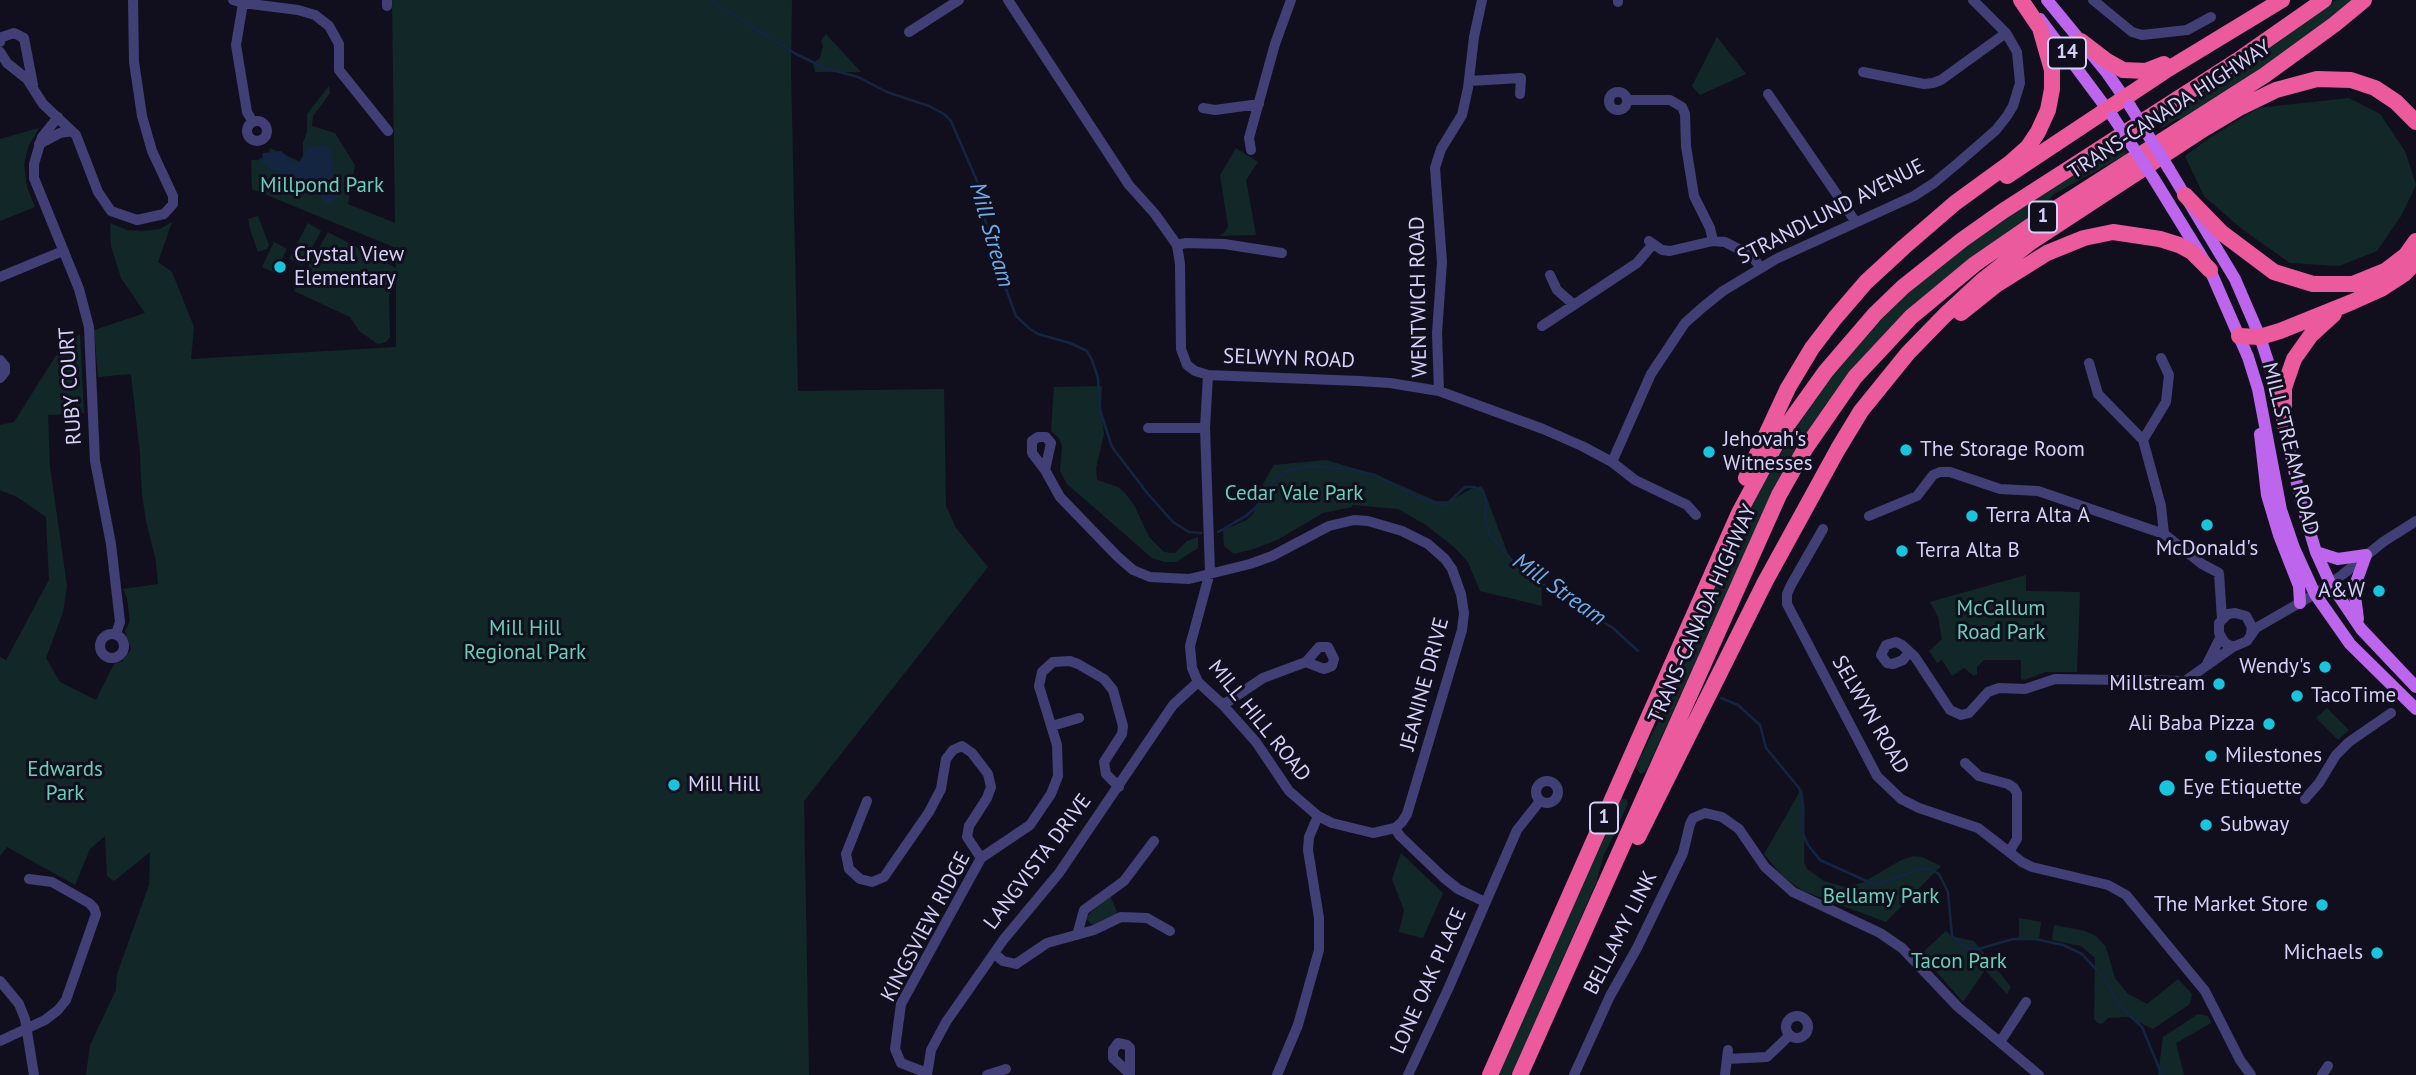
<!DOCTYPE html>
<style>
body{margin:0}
canvas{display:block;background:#110f1e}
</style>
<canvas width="2416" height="1075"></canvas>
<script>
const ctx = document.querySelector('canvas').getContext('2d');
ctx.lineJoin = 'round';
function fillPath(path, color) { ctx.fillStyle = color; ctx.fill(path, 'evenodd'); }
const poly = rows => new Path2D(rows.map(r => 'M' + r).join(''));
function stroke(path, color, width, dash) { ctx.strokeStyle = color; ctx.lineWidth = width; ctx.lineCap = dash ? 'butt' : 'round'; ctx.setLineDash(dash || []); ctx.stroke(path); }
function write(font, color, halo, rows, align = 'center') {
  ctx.font = font + ' "PT Sans",sans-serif'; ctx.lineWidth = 6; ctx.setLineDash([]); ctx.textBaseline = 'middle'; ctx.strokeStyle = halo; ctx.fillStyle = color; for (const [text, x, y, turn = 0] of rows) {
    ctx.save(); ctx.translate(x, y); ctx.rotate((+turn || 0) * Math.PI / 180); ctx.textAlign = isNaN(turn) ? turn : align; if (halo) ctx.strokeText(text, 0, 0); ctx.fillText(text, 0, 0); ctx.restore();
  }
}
const green = poly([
 [392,0,792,0,791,71,798,391,944,389,946,506,956,528,988,567,804,801,809,1075,86,1075,90,1045,116,990,117,974,149,885,150,852,114,881,107,876,105,836,90,849,75,885,7,847,0,856,0,657,6,660,49,580,46,517,17,497,0,490,0,425,14,422,62,346,80,334,84,413,48,415,50,467,67,586,63,612,46,658,60,682,96,700,114,664,123,661,131,649,125,631,130,621,127,598,123,589,158,584,156,561,146,521,142,494,140,454,131,374,98,377,94,330,145,313,121,278,111,246,110,223,127,230,142,231,160,229,172,222,158,262,172,272,194,327,191,359,396,347,396,269,389,296,390,337,386,342,378,344,359,331,350,317,294,291,328,232,396,268,396,248,252,189,251,160,258,160,269,153,270,148,303,163,303,143,307,131,307,114,329,86,330,93,313,116,312,126,335,133,355,165,348,204,395,223],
 [2336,0,2353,0,2265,66,2182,119,2177,119,2162,128,2157,121,2230,78,2243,65],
 [826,34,861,72,815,72,813,63,820,58,823,46,821,41],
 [1717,37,1746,74,1700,95,1692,86],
 [2349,98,2380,114,2405,151,2416,185,2401,216,2377,251,2339,266,2290,263,2242,229,2204,196,2185,156,2208,139,2258,108],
 [39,128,28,147,24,165,27,187,35,207,0,221,0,139],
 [2120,143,2127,154,2054,194,2040,211,1968,260,1915,304,1825,405,1766,506,1646,771,1641,774,1638,771,1637,765,1667,704,1669,691,1740,530,1771,469,1819,392,1854,347,1903,297,1972,240],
 [1236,148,1258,162,1246,180,1256,235,1219,236,1225,232,1228,226,1220,175],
 [258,216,269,245,267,249,258,252,250,229,248,219],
 [308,223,321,231,302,266,289,259],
 [274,242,287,249,275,273,262,267],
 [1102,386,1101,409,1104,434,1096,468,1097,480,1118,487,1125,493,1134,505,1149,537,1164,552,1175,553,1187,541,1198,537,1198,548,1176,562,1164,562,1152,558,1067,484,1060,471,1062,446,1059,438,1051,431,1054,387],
 [1326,460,1377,475,1436,501,1450,501,1471,489,1480,486,1483,488,1508,554,1521,568,1541,576,1542,606,1480,591,1468,562,1454,547,1426,525,1398,509,1352,505,1352,507,1323,513,1279,539,1254,549,1234,554,1224,546,1223,530,1247,520,1253,514,1261,498,1263,484,1274,465],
 [2026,575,2026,591,2080,592,2077,672,2046,672,2024,680,2021,679,2021,660,1984,660,1977,667,1977,674,1974,676,1964,668,1952,676,1942,660,1937,663,1929,651,1942,639,1938,617,1930,602],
 [2327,708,2349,730,2338,740,2316,718],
 [1802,788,1805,810,1804,862,1807,869,1824,881,1845,887,1864,882,1901,860,1914,856,1922,857,1941,866,1886,922,1803,891,1782,876,1764,854],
 [1622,798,1627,800,1628,804,1603,857,1596,883,1524,1046,1511,1075,1498,1075],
 [1401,853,1443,893,1423,938,1399,932,1404,910,1392,879],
 [1110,896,1118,914,1093,925,1090,923,1087,919,1089,914],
 [2019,918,2041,922,2039,940,2019,938],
 [2054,925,2085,931,2096,936,2106,947,2115,978,2128,994,2147,1004,2178,979,2192,994,2190,1004,2153,1029,2128,1017,2108,1018,2102,1024,2097,1023,2094,1019,2095,958,2081,946,2052,940],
 [1946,931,1951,936,1974,941,2011,987,2007,994,1985,970,1963,1002,1921,954],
 [2198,1014,2208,1016,2211,1023,2176,1043,2184,1075,2158,1075,2163,1037]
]);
const water = poly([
 [324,144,331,151,333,161,332,179,338,186,340,194,335,200,327,204,306,185,268,168,261,162,263,153,281,151,292,161,299,162,308,148]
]);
const stream = poly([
 [710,0,796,54,825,68,858,77,887,92,929,106,944,114,951,121,980,188,989,243,1016,316,1030,329,1038,334,1070,343,1087,351,1092,360,1098,378,1100,410,1112,447,1148,494,1173,522,1189,532,1201,533],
 [1218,532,1246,516,1256,507,1273,482,1287,471,1309,466,1350,469,1375,475,1413,495,1440,505,1447,504,1465,487,1474,487,1483,491,1486,500,1485,519,1489,534,1513,562,1541,583,1613,628,1638,651],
 [1721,698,1738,705,1760,725,1766,748,1799,788,1802,799,1801,826,1804,836,1808,845,1820,860,1873,884,1881,883,1921,869,1930,869,1939,874,1948,892,1952,936,1965,947,1975,950,2013,939,2035,939,2063,945,2082,954,2103,977,2122,1008,2142,1027,2162,1075]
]);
const minor = poly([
 [233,0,243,3,298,10,315,15,329,26,339,44,339,70,388,131],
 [1008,0,1129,185,1155,214,1177,245,1180,264,1181,349,1187,365,1195,371,1208,375,1359,381,1390,383,1439,391,1543,429,1582,446,1612,462,1635,480,1687,505,1696,515],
 [1618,0,1618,2],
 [2093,0,2132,32,2142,35,2187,30,2211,17],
 [243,3,236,45,247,112,253,122],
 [387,6,387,0],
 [909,32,959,0],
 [0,42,2,37,14,33,24,38,33,85],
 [0,52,7,63,27,79,43,104,76,135,98,192,111,211,137,220,164,214,173,204,173,196,152,151,142,116,134,62,133,0],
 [1863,72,1924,84,1933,83,1941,80,2006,33],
 [1469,81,1521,78,1520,94],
 '1609 101a9 9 0 1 1 18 0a9 9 0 1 1-18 0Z',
 [1768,94,1855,221],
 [1627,100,1670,100,1682,107,1685,114,1686,146,1694,196,1710,228,1713,241],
 [1203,108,1215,110,1259,104],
 [58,117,42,137,34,164,34,178,79,289,89,327,95,461,111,544,120,622,116,634],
 '247 131a10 10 0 1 1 20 0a10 10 0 1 1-20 0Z',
 [39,144,60,133,72,131],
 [1251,150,1249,138,1275,44,1291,0],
 [1649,241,1662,250,1670,251,1713,241,1725,242,1752,256,1761,268],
 [1177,245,1186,243,1224,244,1282,253],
 [1550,275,1557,290,1573,304],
 [0,277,63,251],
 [1542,326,1637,263,1653,244],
 [0,360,5,366,5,372,0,378],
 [2089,363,2098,394,2143,440,2161,506,2164,534],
 [1208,375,1205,428,1210,572,1190,646,1192,668,1198,682,1223,705,1256,742,1289,791,1318,816,1309,837,1308,850,1319,918,1319,950,1298,1025,1277,1075],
 [1439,391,1437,333,1442,262,1435,168,1441,149,1462,115,1468,88,1474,37,1482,0],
 [1148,428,1205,428],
 [2143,440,2166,402,2169,375,2161,358],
 [1612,462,1651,374,1685,323,1703,307,1723,291,1776,259,1914,196,1934,183,1958,163,1996,130,2007,116,2013,106,2020,83,2017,52,2006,33,1973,0],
 [1045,470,1051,443,1046,437,1038,437,1032,441,1032,453,1045,470,1060,497,1117,556,1133,570,1150,577,1189,579,1250,564,1272,556,1329,526,1354,520,1368,521,1402,531,1428,544,1445,559,1452,569,1461,594,1464,613,1462,630,1407,814,1402,822,1395,828,1373,833,1332,823,1318,816],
 [1869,516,1917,496,1933,475,1940,472,1950,472,2000,489,2038,491,2164,534,2202,564,2219,573,2222,619],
 [1823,529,1791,585,1787,594,1787,604,1877,776,1901,799,1919,808,1978,828,2022,862,2032,867,2108,885,2126,895,2205,991,2240,1060,2251,1075],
 '100 646a12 12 0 1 1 24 0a12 12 0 1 1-24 0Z',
 [2233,647,2225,643,2219,633,2219,623,2228,614,2235,613,2246,616,2252,627,2251,633],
 [1909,652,1903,660,1893,664,1887,663,1881,655,1886,645,1896,642,1902,645,1915,657,1950,710,1961,715,1969,713,1988,692,1999,688,2025,689,2055,679,2185,681,2233,647,2247,641,2256,628,2315,594,2342,575,2383,542,2416,521],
 [2207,664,2220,638],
 [1223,705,1263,678,1306,662,1324,669,1332,666,1334,659,1328,647,1319,647,1306,662],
 [1052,726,1079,718],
 [1965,763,1979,776,2008,784,2014,788,2017,793,2017,839,2009,852],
 '1536 792a11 11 0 1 1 22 0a11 11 0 1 1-22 0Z',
 [2305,799,2319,783,2336,755,2349,742,2391,713],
 [867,801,846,854,849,869,860,879,872,882,884,877,929,812,941,789,946,759,953,750,962,746,972,753,988,774,991,787,987,798,969,826,967,837,981,858],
 [1395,828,1400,836,1443,877,1458,889,1485,902],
 [1077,935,1084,910,1124,881,1154,841],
 [994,953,1003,961,1016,964,1047,943,1094,930,1121,917,1147,918,1170,931],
 [0,981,19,1004,25,1019,34,1075],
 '1786 1027a11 11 0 1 1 22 0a11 11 0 1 1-22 0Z',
 [0,1041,45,1020,58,1010,66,1000,96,914,94,908,89,903,52,882,29,879],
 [2000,1042,2026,1002],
 [1118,1043,1127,1045,1130,1048,1130,1074,1113,1058,1113,1050,1118,1043],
 [1727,1059,1767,1057,1790,1035],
 [927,1073,901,1063,895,1049,901,1004,981,858,1030,825,1051,794,1058,776,1057,745,1039,686,1042,672,1053,662,1070,661,1078,664,1104,679,1113,690,1123,726,1122,734,1104,762,1106,774,1119,787],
 [927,1075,931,1050,946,1022,1004,939,1059,873,1173,705,1198,682],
 [987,1075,1006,1069],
 [1408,1075,1449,987,1517,830,1540,801],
 [1574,1075,1610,996,1637,948,1683,853,1690,824,1693,818,1705,813,1722,817,1739,829,1765,867,1793,892,1880,933,1902,948,1958,1007,2039,1075],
 [1725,1075,1728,1050],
 [2322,1075,2328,1066]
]);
const major = poly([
 [2047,0,2107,73,2130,106],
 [2040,19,2113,117],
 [2169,169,2235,279,2260,337,2275,383,2301,502,2316,552,2330,583,2361,629,2416,687],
 [2154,179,2210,270,2248,357,2258,389,2281,510,2294,548,2315,594,2350,644,2416,709],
 [2260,434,2267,495,2279,535,2299,586,2300,603],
 [2316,552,2338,559,2366,555],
 [2358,619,2354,588,2366,555]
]);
const highway = poly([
 [2081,41,2107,61,2123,70,2146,71,2164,64],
 [2007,176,2165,71,2282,0],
 [2185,195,2222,233,2274,272,2313,284,2353,284,2385,271,2406,255,2416,241],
 [1961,313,1996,285,2047,253,2084,238,2113,232,2160,239,2179,245,2192,252,2210,270],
 [2239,336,2260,337,2280,331,2352,302,2381,289,2404,274,2416,262],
 [2284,424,2284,388,2294,359,2311,335,2334,314],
 [1746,478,1788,388,1812,348,1835,318,1866,282,1904,247,1955,203,2010,163,2028,147,2038,132,2048,110,2052,89,2052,70,2040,28,2021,0],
 [1638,837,1765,582,1838,449,1861,411,1908,353,1945,315,1983,280,2031,242,2199,132,2241,107,2276,90,2317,79,2351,80,2375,88,2396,102,2416,122],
 [1490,1075,1739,513,1783,431,1826,371,1875,314,1903,287,1962,240,2003,211,2238,60,2324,0],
 [1520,1075,1779,495,1805,449,1855,377,1911,317,1975,264,2049,213,2265,75,2335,24,2364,0]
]);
const majorBridge = poly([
 [2130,106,2169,169],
 [2113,117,2154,179]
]);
const markers = [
 [280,267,7,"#1ac4dc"],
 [1906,450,7,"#1ac4dc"],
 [1709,452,7,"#1ac4dc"],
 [1972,516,7,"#1ac4dc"],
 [2207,525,7,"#1ac4dc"],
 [1902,551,7,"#1ac4dc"],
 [2379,591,7,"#1ac4dc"],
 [2325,667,7,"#1ac4dc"],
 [2219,684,7,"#1ac4dc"],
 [2297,696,7,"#1ac4dc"],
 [2269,724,7,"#1ac4dc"],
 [2211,756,7,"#1ac4dc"],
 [674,785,7,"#1ac4dc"],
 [2167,788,9,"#1ac4dc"],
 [2206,825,7,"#1ac4dc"],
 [2322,905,7,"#1ac4dc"],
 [2377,953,7,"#1ac4dc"]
];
const shields = [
 [2067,53,38],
 [2043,217,28],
 [1604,818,28]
];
const shieldNames = [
 ["14",2067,53],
 ["1",2043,217],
 ["1",1604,818]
];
const streetNames = [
 ["TRANS-CANADA HIGHWAY",2170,110,-33],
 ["STRANDLUND AVENUE",1831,212,-27],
 ["WENTWICH ROAD",1419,297,-91],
 ["SELWYN ROAD",1289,359,2],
 ["RUBY COURT",71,386,-94],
 ["MILLSTREAM ROAD",2290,449,76],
 ["TRANS-CANADA HIGHWAY",1703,614,-66],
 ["JEANINE DRIVE",1425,684,-75],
 ["SELWYN ROAD",1870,715,60],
 ["MILL HILL ROAD",1259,721,51],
 ["LANGVISTA DRIVE",1038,862,-53],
 ["KINGSVIEW RIDGE",926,927,-62],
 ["BELLAMY LINK",1621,933,-63],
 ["LONE OAK PLACE",1429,981,-66]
];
const parkNames = [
 ["Millpond Park",322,186],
 ["Cedar Vale Park",1294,494],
 ["McCallum",2001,609],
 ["Road Park",2001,633],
 ["Mill Hill",525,629],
 ["Regional Park",525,653],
 ["Edwards",65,770],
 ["Park",65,794],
 ["Bellamy Park",1881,897],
 ["Tacon Park",1959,962]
];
const poiNames = [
 ["Crystal View",294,255],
 ["Elementary",294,279],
 ["Jehovah's",1723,440],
 ["Witnesses",1723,464],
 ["The Storage Room",1920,450],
 ["Terra Alta A",1986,516],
 ["McDonald's",2207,549,"center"],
 ["Terra Alta B",1916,551],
 ["A&W",2365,591,"right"],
 ["Wendy's",2311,667,"right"],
 ["Millstream",2205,684,"right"],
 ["TacoTime",2311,696],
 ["Ali Baba Pizza",2255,724,"right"],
 ["Milestones",2225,756],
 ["Mill Hill",688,785],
 ["Eye Etiquette",2183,788],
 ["Subway",2220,825],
 ["The Market Store",2308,905,"right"],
 ["Michaels",2363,953,"right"]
];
const waterNames = [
 ["Mill Stream",991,235,74],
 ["Mill Stream",1559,590,35]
];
fillPath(green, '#122727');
fillPath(water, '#142542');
stroke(stream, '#142542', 2.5);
stroke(minor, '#423f77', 10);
stroke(major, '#bd65ed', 12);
stroke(highway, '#eb5a9c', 16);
stroke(majorBridge, '#bd65ed', 12);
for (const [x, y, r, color] of markers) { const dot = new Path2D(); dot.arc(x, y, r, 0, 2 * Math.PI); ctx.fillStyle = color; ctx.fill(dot); stroke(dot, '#110f1e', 2.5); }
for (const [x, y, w] of shields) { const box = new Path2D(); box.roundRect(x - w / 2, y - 15.5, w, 31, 5); ctx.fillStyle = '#110f1e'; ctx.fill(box); stroke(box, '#d6d1f9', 2); }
write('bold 19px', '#d6d1f9', null, shieldNames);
write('21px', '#d6d1f9', '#110f1e', streetNames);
write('21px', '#66d0b8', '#110f1e', parkNames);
write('21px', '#d6d1f9', '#110f1e', poiNames, 'left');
write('italic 23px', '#6baeed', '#110f1e', waterNames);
</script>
